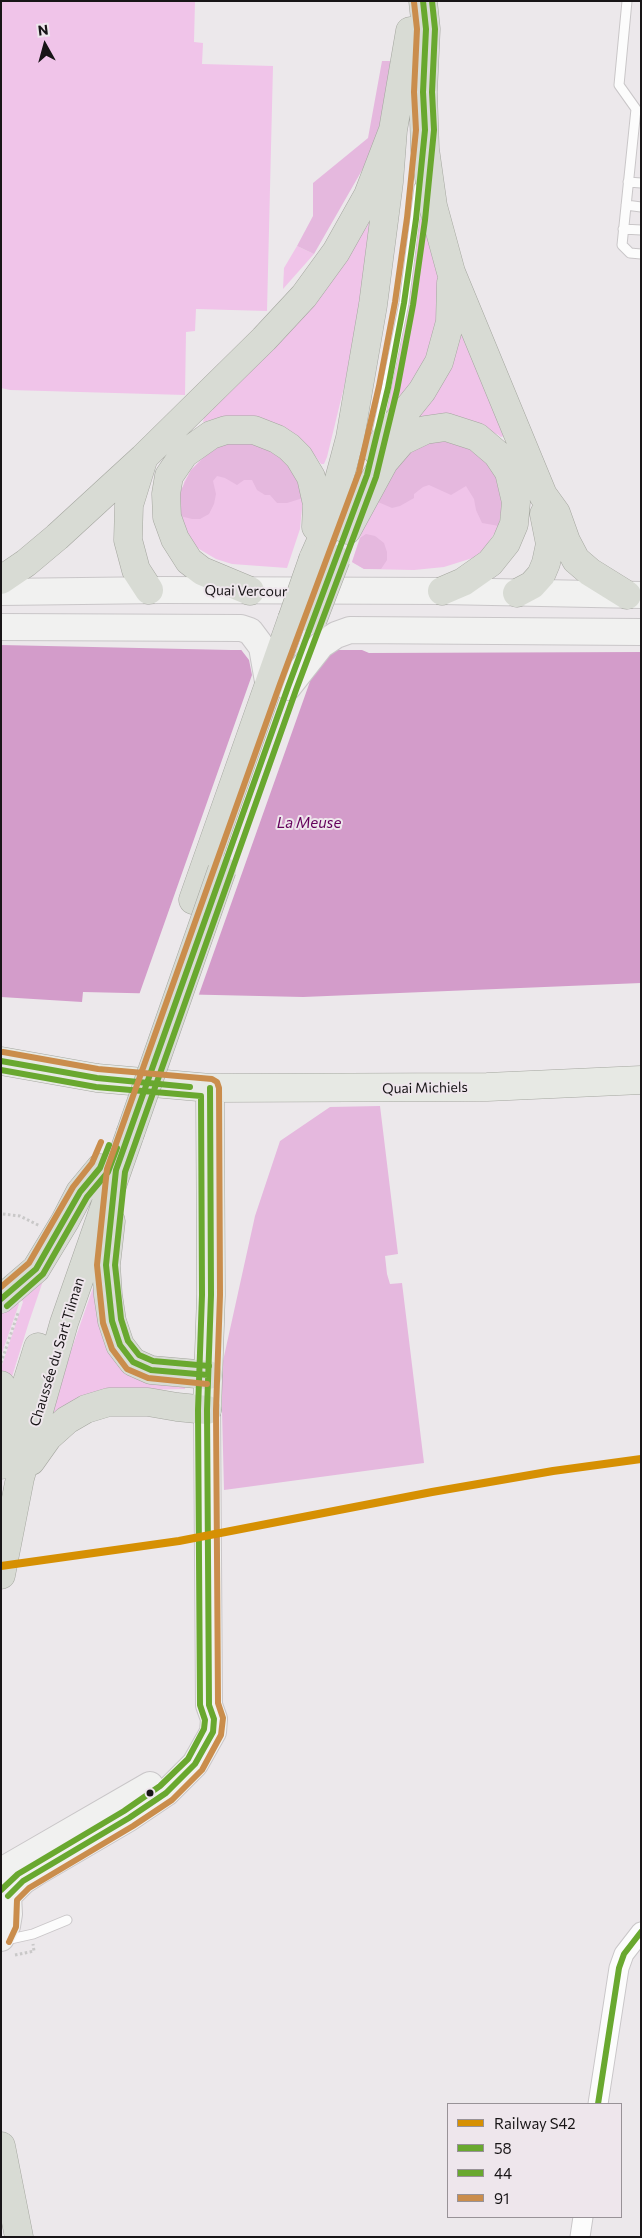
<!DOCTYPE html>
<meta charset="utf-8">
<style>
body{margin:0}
#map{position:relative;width:642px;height:2238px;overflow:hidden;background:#ece8eb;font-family:Commissioner,sans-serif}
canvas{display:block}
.frame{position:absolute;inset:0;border:2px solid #181517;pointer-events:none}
.legend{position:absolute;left:447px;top:2103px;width:175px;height:115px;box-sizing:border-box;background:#eee6ec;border:1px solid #989297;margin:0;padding:6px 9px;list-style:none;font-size:15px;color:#181517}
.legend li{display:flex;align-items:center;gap:10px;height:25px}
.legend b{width:25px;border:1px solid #989297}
.north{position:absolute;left:20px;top:20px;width:50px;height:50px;-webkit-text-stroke:4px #eee6ec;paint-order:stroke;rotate:353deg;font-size:14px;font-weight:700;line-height:20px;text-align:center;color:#181517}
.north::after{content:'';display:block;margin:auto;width:18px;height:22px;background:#181517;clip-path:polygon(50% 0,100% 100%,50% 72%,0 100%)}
</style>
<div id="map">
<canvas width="642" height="2238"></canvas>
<div class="frame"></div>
<ul class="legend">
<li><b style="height:6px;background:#d69003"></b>Railway S42</li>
<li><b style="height:6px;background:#69a82f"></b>58</li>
<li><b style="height:6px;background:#69a82f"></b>44</li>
<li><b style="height:6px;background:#ca8d4c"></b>91</li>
</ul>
<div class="north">N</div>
</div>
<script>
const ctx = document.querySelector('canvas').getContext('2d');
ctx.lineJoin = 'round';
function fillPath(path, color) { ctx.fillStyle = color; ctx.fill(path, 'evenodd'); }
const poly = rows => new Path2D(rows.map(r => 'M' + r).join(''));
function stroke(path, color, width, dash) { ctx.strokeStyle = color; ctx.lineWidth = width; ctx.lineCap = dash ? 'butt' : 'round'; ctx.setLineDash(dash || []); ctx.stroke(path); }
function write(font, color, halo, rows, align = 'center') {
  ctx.font = font + ' Commissioner,sans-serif'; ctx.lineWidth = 4; ctx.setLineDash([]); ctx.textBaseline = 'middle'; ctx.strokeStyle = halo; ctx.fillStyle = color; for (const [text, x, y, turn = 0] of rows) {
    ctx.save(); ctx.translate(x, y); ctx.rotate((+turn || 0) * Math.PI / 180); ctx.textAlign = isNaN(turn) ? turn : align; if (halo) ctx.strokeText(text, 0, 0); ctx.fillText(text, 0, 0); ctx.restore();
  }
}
const green = poly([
 [1,1,195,1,194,42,203,43,202,64,273,66,267,311,196,309,195,331,186,332,185,395,10,390,1,388],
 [420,219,426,219,442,274,439,338,384,426,410,302],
 [369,221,375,222,370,264,344,387,327,457,324,464,321,464,316,457,295,439,219,420,218,418,203,422,204,417,213,410,212,406,367,227],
 [297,246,314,254,283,289,284,268],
 [462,320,504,436,501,437,497,434,405,425],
 [204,456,303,498,300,529,287,568,232,564,216,559,194,546,187,536,180,516,184,482,191,470],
 [396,460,503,499,498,528,479,556,444,567,414,570,364,569,352,562,370,507],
 [44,1278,29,1322,11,1380,1,1372,1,1368,23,1302,18,1293],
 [96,1279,105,1324,185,1386,185,1389,142,1390,52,1416,63,1374],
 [14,1297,19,1304,1,1356,1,1305]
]);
const forest = poly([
 [382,61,394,61,382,125,373,151,314,254,297,246,313,216,313,183,368,138],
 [232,440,248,440,275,453,294,471,303,498,287,503,277,503,270,495,265,495,257,490,252,480,244,480,237,485,225,478,217,476,213,481,216,494,214,504,209,514,200,519,192,519,180,516,179,494,191,470,215,447],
 [440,441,454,442,471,447,494,468,503,499,499,526,482,523,476,510,474,499,466,486,451,495,429,485,423,487,414,494,414,498,400,506,392,508,378,502,373,497,396,460,423,444],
 [366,534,375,536,384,543,387,552,387,560,381,569,364,569,352,562,360,538],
 [380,1106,398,1254,385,1256,387,1274,390,1284,402,1283,424,1463,224,1490,221,1370,255,1216,280,1141,330,1107]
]);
const water = poly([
 [1,645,231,650,362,650,369,653,641,652,641,983,303,997,83,992,82,1002,1,997]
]);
const pier = poly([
 [239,647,340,647,332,651,313,673,198,997,139,995,252,675,249,660]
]);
const path = poly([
 [3,1214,20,1216,40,1226],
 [1,1363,18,1313],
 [15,1955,34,1951,33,1944]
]);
const lane = poly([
 [627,1,619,85,636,109,622,245,630,253,641,254],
 [628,182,641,183],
 [626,205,641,207],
 [623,229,641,230],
 [377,433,404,303,419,187],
 [6,1940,33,1934,67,1920]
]);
const street = poly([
 [598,2104,619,1968,624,1954,641,1932],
 [580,2237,583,2217]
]);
const secondary = poly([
 [1,592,163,590,442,591,641,595],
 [1,627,241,628,250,631,262,647,269,687],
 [288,687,321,645,336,635,350,630,641,632],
 [1,1871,150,1785],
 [1,1882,8,1896,9,1914,7,1926,1,1938],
 [8,1896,23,1881,37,1872,129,1818,166,1793,195,1764,213,1732,214,1719,209,1705,207,1410]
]);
const primary = poly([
 [1,1061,97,1078,210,1088,487,1087,641,1080],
 [207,1410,211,1295,210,1088]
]);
const highway = poly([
 [423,1,426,29,423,92,425,149,433,206,451,272,543,495,556,513,566,541,576,560,590,572,627,595],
 [377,451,389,432,422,391,439,362,450,322,451,283],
 [143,460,129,505,128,540,136,570,149,590],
 [347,530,384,462,402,441,425,430,446,427,477,437,497,454,509,472,516,502,514,524,506,543,490,563,463,582,442,591],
 [313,559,325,532,350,438,373,305,389,182,393,130,410,31],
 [1,580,26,563,57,537,143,458,264,339,304,296,336,252,368,195,393,130],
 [250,591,202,571,189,561,175,539,167,517,166,494,169,476,184,454,211,435,226,430,254,430,277,439,289,447,299,457,311,477,317,504,316,527],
 [517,593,532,585,541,575,546,563,550,544,544,514],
 [193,900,292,619],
 [111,1221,106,1265,108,1295,112,1321,120,1345,133,1362,151,1370,208,1375],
 [1,1299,36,1269,65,1221,80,1192,100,1168],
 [1,1385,6,1416,6,1432],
 [31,1461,48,1437,67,1420,86,1409,109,1402,148,1402,177,1407,207,1410],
 [1,1465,38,1347],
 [1,1575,20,1478,64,1323,130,1134],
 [1,2146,19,2237]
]);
const highwayBridge = poly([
 [292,619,313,559],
 [313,619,336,559],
 [130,1134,222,870]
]);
const bus1 = poly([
 [1,1061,97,1078,190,1087],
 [1,1299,36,1269,80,1192,100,1168,109,1145],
 [208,1375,151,1370,133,1362,120,1345,112,1321,106,1265,116,1170,288,687,367,475,388,388,404,303,416,219,425,130,423,92,426,29,423,1],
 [8,1896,23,1881,129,1818,166,1793,195,1764,213,1732,214,1719,209,1705,207,1410,211,1295,210,1088],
 [598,2104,619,1968,624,1954,641,1932]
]);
const bus2 = poly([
 [1,1070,96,1087,201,1096,202,1295,198,1410,200,1705,205,1720,204,1729,188,1759,160,1786,124,1811,18,1874,1,1890],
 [7,1306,43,1274,87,1197,108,1172,117,1148],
 [209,1366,153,1361,139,1355,128,1341,121,1319,115,1265,125,1172,296,690,376,477,397,390,413,305,425,220,434,130,432,92,435,29,432,1]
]);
const bus3 = poly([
 [3,1052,98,1069,212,1079,217,1082,219,1088,220,1295,216,1410,218,1703,223,1718,221,1735,202,1770,172,1800,133,1826,29,1888,17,1900,16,1927,9,1942],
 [1,1287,29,1263,73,1187,92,1163,101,1142],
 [207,1384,148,1378,127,1369,112,1349,103,1323,97,1265,107,1169,280,684,359,472,379,386,395,302,407,218,416,130,414,92,417,29,414,2]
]);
const rail1 = poly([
 [1,1566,179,1541,432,1492,553,1471,641,1459]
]);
const markers = [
 [150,1793,4.5,"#181517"]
];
const streetNames = [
 ["Quai Vercour",246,591,1],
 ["Quai Michiels",425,1088,-1],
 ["Chaussée du Sart Tilman",57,1352,-73]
];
const waterNames = [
 ["La Meuse",309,823]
];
fillPath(green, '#f0c4e9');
fillPath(forest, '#e5b8de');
fillPath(water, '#d39cca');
fillPath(pier, '#ece8eb');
stroke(lane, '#c9c6c8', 11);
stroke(street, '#c9c6c8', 21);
stroke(secondary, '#c9c6c8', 28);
stroke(primary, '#a4a69f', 29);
stroke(highway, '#a4a69f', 29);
stroke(path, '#c9c8c8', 3, [2.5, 2.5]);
stroke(lane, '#fcfcfc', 9);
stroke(street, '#fcfcfc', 19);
stroke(secondary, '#f1f1f0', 26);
stroke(primary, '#e7e9e4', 28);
stroke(highway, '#d8dbd4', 28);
stroke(highwayBridge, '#a4a69f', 29, []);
stroke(highwayBridge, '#d8dbd4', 28);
stroke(bus1, '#69a82f', 6);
stroke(bus2, '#69a82f', 6);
stroke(bus3, '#ca8d4c', 6);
stroke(rail1, '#d69003', 8);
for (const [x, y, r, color] of markers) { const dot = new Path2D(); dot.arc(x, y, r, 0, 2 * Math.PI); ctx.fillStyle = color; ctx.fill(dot); stroke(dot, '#eee6ec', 2); }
write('14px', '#181517', '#eee6ec', streetNames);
write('italic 15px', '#64005b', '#eee6ec', waterNames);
</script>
